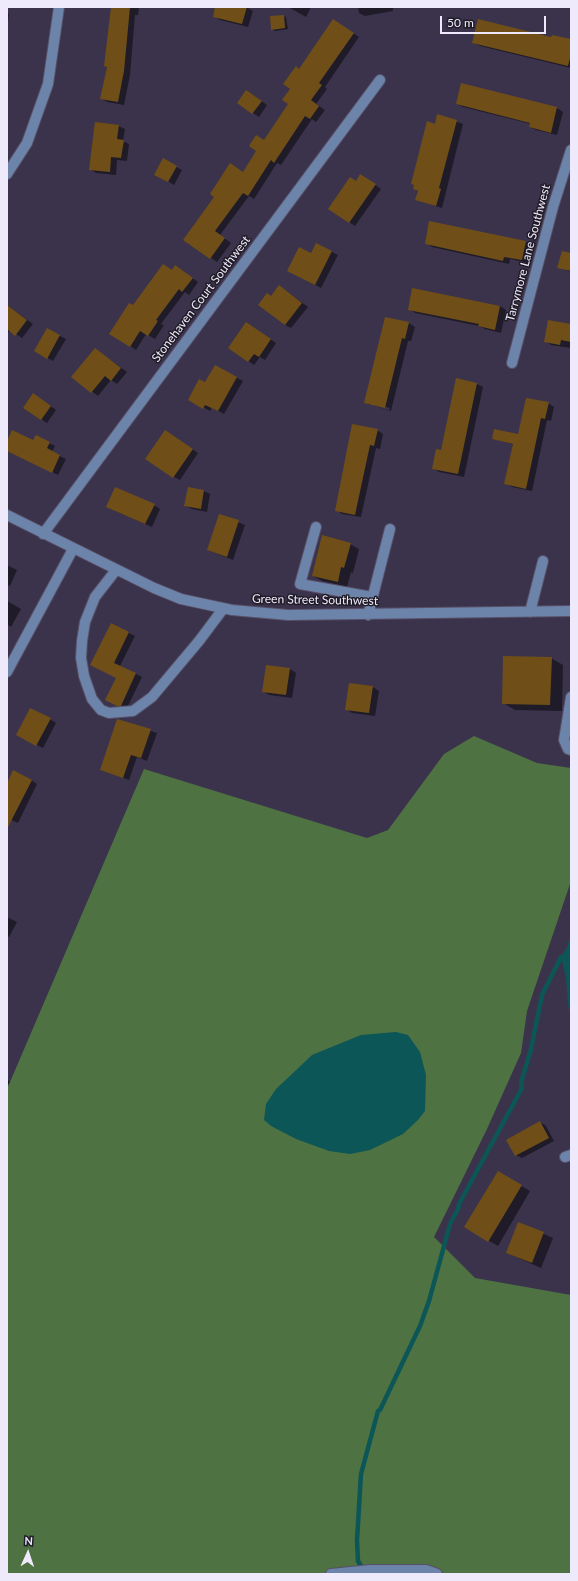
<!DOCTYPE html>
<style>
body{margin:0}
#map{position:relative;width:578px;height:1581px;overflow:hidden;background:#3b334c;font-family:Lato,sans-serif}
canvas{display:block}
.frame{position:absolute;inset:0;border:8px solid #efeafb;pointer-events:none}
.north{position:absolute;left:8px;top:1533px;width:40px;height:40px;-webkit-text-stroke:3px #201d28;paint-order:stroke;rotate:3deg;font-size:11px;font-weight:700;line-height:16px;text-align:center;color:#efeafb}
.north::after{content:'';display:block;margin:auto;width:14px;height:18px;background:#efeafb;clip-path:polygon(50% 0,100% 100%,50% 72%,0 100%)}
.scale{position:absolute;left:440px;top:16px;width:106px;height:18px;box-sizing:border-box;border:2px solid #efeafb;border-top:0;padding-left:5px;font-size:12px;line-height:14px;white-space:nowrap;color:#efeafb;-webkit-text-stroke:3px #201d28;paint-order:stroke}
</style>
<div id="map">
<canvas width="578" height="1581"></canvas>
<div class="frame"></div>
<div class="north">N</div>
<div class="scale">50 m</div>
</div>
<script>
const ctx = document.querySelector('canvas').getContext('2d');
ctx.lineJoin = 'round';
function fillPath(path, color) { ctx.fillStyle = color; ctx.fill(path, 'evenodd'); }
const poly = rows => new Path2D(rows.map(r => 'M' + r).join(''));
function stroke(path, color, width, dash) { ctx.strokeStyle = color; ctx.lineWidth = width; ctx.lineCap = dash ? 'butt' : 'round'; ctx.setLineDash(dash || []); ctx.stroke(path); }
function write(font, color, halo, rows, align = 'center') {
  ctx.font = font + ' Lato,sans-serif'; ctx.lineWidth = 3; ctx.setLineDash([]); ctx.textBaseline = 'middle'; ctx.strokeStyle = halo; ctx.fillStyle = color; for (const [text, x, y, turn = 0] of rows) {
    ctx.save(); ctx.translate(x, y); ctx.rotate((+turn || 0) * Math.PI / 180); ctx.textAlign = isNaN(turn) ? turn : align; if (halo) ctx.strokeText(text, 0, 0); ctx.fillText(text, 0, 0); ctx.restore();
  }
}
const forest = poly([
 [474,736,537,763,571,768,571,881,527,1011,521,1053,487,1129,434,1237,475,1278,571,1295,571,1574,7,1574,7,1089,144,769,367,838,388,830,444,754]
]);
const water = poly([
 [571,933,571,1019,568,1004,566,978,561,957,567,947],
 [396,1032,408,1035,420,1052,426,1075,425,1111,417,1121,403,1134,370,1150,350,1154,329,1151,296,1139,271,1126,264,1120,266,1104,276,1089,312,1055,361,1035]
]);
const shadow = poly([
 [112,7,139,7,138,15,135,15,130,75,124,105,107,102,101,98,107,67,105,66],
 [216,7,246,7,253,11,248,27,220,20,214,16],
 [290,7,311,7,306,17,290,8],
 [358,7,393,7,393,11,365,16,359,13],
 [7,13,9,14,7,30],
 [284,16,286,17,288,29,275,31,272,29],
 [340,24,359,37,325,87,327,89,316,104,325,110,316,122,312,119,281,165,277,163,254,199,249,196,220,235,231,243,217,262,185,240,243,173,289,104,291,89,300,70],
 [513,29,571,41,571,68,480,46,474,43],
 [462,85,557,108,563,112,557,135,536,130,530,127,531,124,463,107,457,104],
 [252,94,267,105,259,117,238,103],
 [438,115,463,124,442,208,417,200,419,192,414,189],
 [119,126,125,129,123,141,129,144,127,161,117,160,116,175,96,173,90,169],
 [163,160,182,170,174,185,156,174],
 [367,179,381,189,355,226,349,222,356,182],
 [430,222,526,242,532,245,528,263,510,259,509,264,432,247,426,243],
 [317,244,338,255,321,288,295,274,312,254],
 [571,254,571,272,558,267],
 [181,270,198,282,189,295,185,292,161,324,164,325,155,339,146,334,136,350,130,346,133,306,172,271],
 [285,290,308,307,291,328,285,325,271,297],
 [7,305,33,324,22,338,10,330,7,334],
 [500,306,506,310,501,333,485,329,479,326,415,313,409,309],
 [409,323,415,327,411,341,408,341,391,411,371,405,389,410,390,408,370,403,370,405,365,402],
 [571,325,571,348,551,345,545,341],
 [252,327,276,343,265,360,260,357,254,365,229,348],
 [47,329,66,339,53,361,35,351],
 [95,349,127,372,117,384,111,380,98,396,73,377],
 [215,366,243,381,224,414,212,407,210,411,189,400,205,384],
 [477,384,483,387,464,477,439,472,433,468],
 [45,402,56,410,47,423,41,419],
 [548,403,554,407,551,421,547,420,532,491,512,487,506,483,514,445,493,438,519,435],
 [377,430,383,434,380,449,376,448,361,517,342,514,336,510],
 [171,435,198,453,180,480,174,477],
 [34,442,49,443,55,446,52,452,66,459,58,475,7,450,7,443],
 [204,491,210,494,207,512,192,509,186,506],
 [154,505,160,509,152,527,113,510],
 [220,515,245,525,233,560,208,550],
 [350,544,359,549,353,573,351,572,347,587,322,581,313,576],
 [7,565,17,570,10,586,7,585],
 [7,601,21,609,11,627,7,624],
 [111,624,135,636,120,666,142,677,127,708,112,703,117,678,97,668],
 [551,658,563,665,562,711,515,710,503,703],
 [290,669,296,673,292,698,269,695,263,691],
 [373,687,379,691,375,716,352,713,346,709],
 [50,719,56,723,43,748,23,738],
 [118,720,157,733,147,761,137,757,129,780,102,770],
 [31,780,37,784,18,823,7,818,7,785],
 [7,917,17,922,9,937,7,936],
 [7,1079,10,1082,7,1086],
 [540,1122,546,1126,554,1141,522,1158,516,1155],
 [498,1172,530,1191,498,1246,465,1227],
 [519,1223,553,1238,541,1268,507,1253]
]);
const stream = poly([
 [361,1566,358,1561,357,1540,361,1474,378,1411,380,1410,420,1326,429,1301,450,1224,458,1209,459,1204,522,1088,521,1083,531,1049,542,995,561,957,571,959]
]);
const building = poly([
 [111,7,130,7,124,71,118,102,100,99,107,67,104,66],
 [215,7,247,7,242,24,213,17],
 [284,15,285,28,271,30,270,16],
 [333,19,354,33,319,83,322,85,311,100,319,106,310,119,305,116,274,163,271,160,248,196,243,193,215,231,225,238,210,259,183,240,214,197,210,194,230,163,243,172,256,151,249,146,256,135,264,140,288,104,282,100,290,89,283,84,296,66,299,69],
 [478,19,551,37,552,35,571,39,571,54,568,66,472,43],
 [461,83,557,107,551,133,529,127,530,123,456,104],
 [246,90,262,101,252,114,237,103],
 [437,114,457,120,439,188,441,189,436,206,415,200,418,191,413,189,414,185,411,184,427,121,435,124],
 [95,122,119,125,117,139,124,140,121,158,111,157,110,172,89,170],
 [163,158,177,166,168,182,154,175],
 [360,174,376,184,349,223,328,209,350,177,356,181],
 [429,221,526,241,522,260,504,257,503,261,425,244],
 [316,243,332,251,315,285,287,271,299,247,311,253],
 [562,251,571,253,571,271,557,268],
 [163,264,172,270,175,265,193,278,182,292,179,289,156,320,158,321,148,336,140,331,130,347,109,334,129,303,133,305],
 [279,285,302,303,285,325,258,305,267,293,271,296],
 [412,288,500,306,495,330,478,326,479,324,408,310],
 [7,305,27,320,15,336,7,329],
 [385,317,409,322,405,339,402,338,385,408,364,403],
 [548,320,571,324,571,342,561,340,560,345,544,342],
 [246,322,271,339,259,357,254,354,248,362,228,348],
 [47,328,60,335,47,359,34,351],
 [95,348,121,368,111,381,105,376,91,393,71,377],
 [215,365,237,377,218,411,205,405,203,409,188,400,199,379,205,382],
 [456,378,477,383,458,474,432,469,436,449,441,450],
 [33,393,51,406,41,420,23,408],
 [526,398,549,402,545,419,541,418,526,489,504,484,513,444,492,439,494,429,518,434],
 [352,424,378,429,374,446,370,445,355,515,335,511],
 [12,430,33,440,36,435,50,442,47,448,60,455,52,473,7,451,7,441],
 [165,430,193,449,173,478,145,459],
 [115,487,155,504,145,524,106,507],
 [188,487,204,490,201,509,184,506],
 [219,514,239,520,227,557,207,550],
 [322,535,351,543,344,568,341,567,338,582,312,576],
 [111,623,129,632,114,663,136,673,121,706,117,706,105,700,116,678,90,665],
 [503,656,552,657,550,705,502,704],
 [266,665,290,668,286,695,262,692],
 [349,683,373,686,369,713,345,710],
 [30,708,51,718,36,746,16,735],
 [117,719,151,729,141,758,131,755,123,778,100,770],
 [13,770,32,780,7,829,7,783],
 [540,1121,549,1138,515,1156,506,1140],
 [498,1171,522,1185,488,1242,464,1227],
 [518,1222,544,1232,532,1263,506,1253]
]);
const minor = poly([
 [7,174,27,143,48,84,59,7],
 [512,363,553,207,571,150],
 [7,515,154,588,181,599,232,610,288,615,571,611],
 [316,527,300,584,372,597],
 [43,534,380,80],
 [116,570,95,597,85,622,82,641,81,658,84,676,92,699,101,710,109,713,133,711,152,697,199,641,223,609],
 [530,612,543,561],
 [368,615,390,529],
 [7,672,73,549],
 [571,697,564,740,568,749,571,750],
 [565,1157,571,1155],
 [331,1574,370,1570,426,1570,437,1574]
]);
const streetNames = [
 ["Tarrymore Lane Southwest",528,253,-75],
 ["Stonehaven Court Southwest",201,299,-53],
 ["Green Street Southwest",315,600,1]
];
fillPath(forest, '#4e7242');
fillPath(water, '#0d5657');
fillPath(shadow, '#0007');
stroke(stream, '#0d5657', 4.5);
fillPath(building, '#6f4f17');
stroke(minor, '#585068', 12);
stroke(minor, '#6c84aa', 10);
write('12px', '#efeafb', '#201d28', streetNames);
</script>
